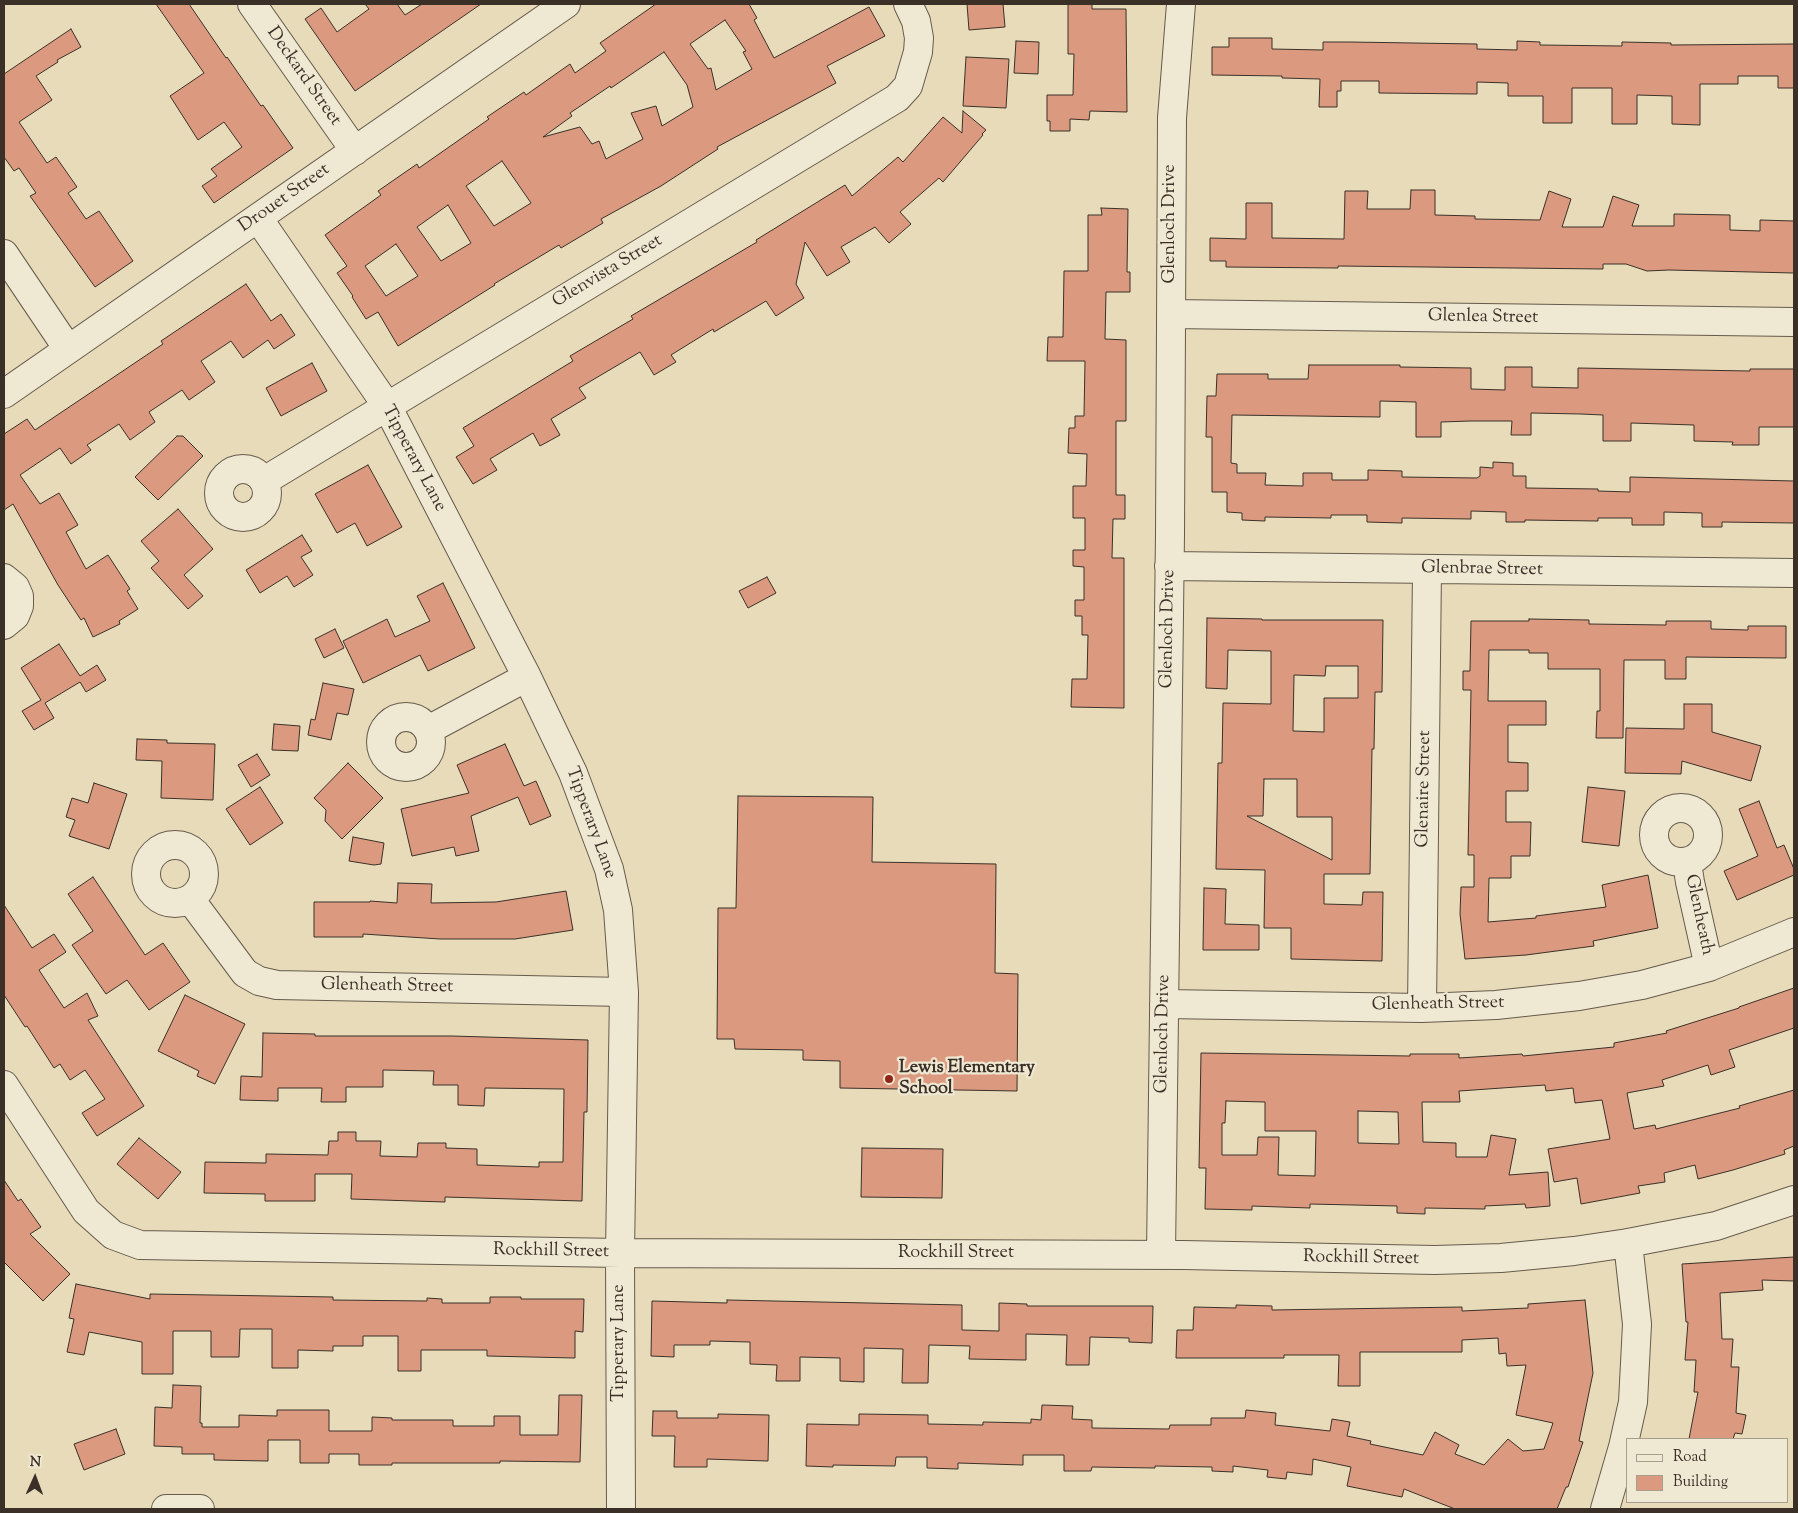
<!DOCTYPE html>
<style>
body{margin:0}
#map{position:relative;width:1798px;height:1513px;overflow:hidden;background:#e7dbb9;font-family:"Sorts Mill Goudy",serif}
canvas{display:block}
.frame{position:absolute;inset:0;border:5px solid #3b3028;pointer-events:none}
.legend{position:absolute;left:1626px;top:1438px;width:162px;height:65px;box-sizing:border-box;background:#efe8d2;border:1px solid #a79e8e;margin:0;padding:6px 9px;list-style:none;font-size:15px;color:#3b3028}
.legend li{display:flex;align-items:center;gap:10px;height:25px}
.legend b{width:25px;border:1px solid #a79e8e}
.north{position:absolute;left:10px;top:1453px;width:50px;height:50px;-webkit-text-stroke:4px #efe8d2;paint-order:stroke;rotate:2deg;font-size:14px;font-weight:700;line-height:20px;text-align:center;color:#3b3028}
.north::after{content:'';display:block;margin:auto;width:18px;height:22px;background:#3b3028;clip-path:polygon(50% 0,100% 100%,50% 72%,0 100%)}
</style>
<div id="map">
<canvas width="1798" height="1513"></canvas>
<div class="frame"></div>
<ul class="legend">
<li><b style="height:6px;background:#efe8d2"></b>Road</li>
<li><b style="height:14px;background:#db9a7f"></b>Building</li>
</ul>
<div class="north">N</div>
</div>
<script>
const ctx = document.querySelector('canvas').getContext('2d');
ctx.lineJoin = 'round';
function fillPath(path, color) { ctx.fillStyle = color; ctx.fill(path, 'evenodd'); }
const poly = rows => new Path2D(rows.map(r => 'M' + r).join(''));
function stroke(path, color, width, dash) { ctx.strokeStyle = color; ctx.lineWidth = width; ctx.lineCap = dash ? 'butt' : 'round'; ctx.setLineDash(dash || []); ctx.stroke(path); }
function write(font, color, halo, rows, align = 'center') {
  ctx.font = font + ' "Sorts Mill Goudy",serif'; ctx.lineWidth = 4.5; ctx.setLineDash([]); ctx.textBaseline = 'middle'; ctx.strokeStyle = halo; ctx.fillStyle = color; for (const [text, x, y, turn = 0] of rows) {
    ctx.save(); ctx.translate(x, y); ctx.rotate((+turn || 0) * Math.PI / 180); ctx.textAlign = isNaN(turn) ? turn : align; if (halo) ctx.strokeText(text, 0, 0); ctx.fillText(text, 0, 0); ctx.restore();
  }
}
const building = poly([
 [156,4,189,4,226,58,227,57,261,106,263,105,293,148,214,203,202,186,217,176,211,169,242,147,224,122,198,140,170,96,204,73,156,4],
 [365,4,397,4,405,15,422,4,481,4,355,91,305,19,321,8,337,32,369,9,365,4],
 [656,4,749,4,757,18,754,20,774,58,869,7,885,36,827,66,836,83,717,147,718,149,661,186,601,219,603,223,561,248,559,245,494,284,495,285,398,346,378,312,366,319,352,297,353,296,337,273,347,266,325,235,381,195,378,191,417,164,419,168,489,119,487,117,524,92,526,95,570,64,575,73,606,51,600,43,656,4],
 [725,20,746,51,743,52,752,69,716,90,711,68,708,69,690,44,725,20],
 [664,52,687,85,693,107,662,126,656,106,631,113,643,139,606,159,599,141,592,144,580,127,543,137,572,116,570,113,610,86,611,88,664,52],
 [502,161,531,203,494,226,466,186,502,161],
 [448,205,471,243,441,261,417,227,448,205],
 [396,244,418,276,386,296,365,266,396,244],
 [967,4,1003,4,1005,27,969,30,967,4],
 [1068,4,1092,4,1092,9,1126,9,1127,112,1090,111,1089,120,1070,119,1070,131,1050,131,1050,121,1047,121,1047,95,1073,95,1074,54,1068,54,1068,4],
 [71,29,81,47,57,60,58,62,36,76,52,100,19,122,47,163,56,157,77,187,68,193,86,219,99,211,133,261,95,287,30,196,36,193,19,168,14,171,4,157,4,74,71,29],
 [1229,38,1272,38,1272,49,1323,50,1323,42,1350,42,1477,44,1477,49,1517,50,1517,41,1540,42,1540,45,1622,46,1622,42,1671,43,1671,45,1794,44,1794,88,1778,88,1778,76,1738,76,1738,84,1700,84,1700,125,1672,124,1672,96,1637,95,1637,124,1612,124,1612,88,1572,88,1572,123,1543,123,1543,96,1508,96,1508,83,1477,82,1477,94,1379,93,1379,81,1341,81,1341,91,1337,91,1337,107,1319,107,1320,79,1282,78,1282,76,1212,75,1212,47,1229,47,1229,38],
 [1016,41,1039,42,1038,74,1014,73,1016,41],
 [966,57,1009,59,1006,108,963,106,966,57],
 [963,111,986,130,982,134,983,135,943,182,939,178,900,212,911,224,889,243,875,227,841,247,850,262,827,276,805,242,796,284,804,298,776,316,766,301,714,332,713,329,671,355,676,362,654,375,640,352,579,388,586,398,551,419,560,435,540,446,533,433,490,459,497,470,473,484,456,457,474,446,463,428,573,361,570,356,633,319,631,316,757,242,756,240,845,185,852,196,898,157,903,162,943,117,962,133,963,111],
 [1411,190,1435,190,1435,215,1475,216,1475,219,1540,220,1549,191,1571,199,1562,227,1603,227,1613,196,1639,205,1632,226,1674,226,1674,214,1730,215,1730,230,1760,231,1760,220,1794,221,1794,273,1669,270,1647,271,1626,264,1603,264,1603,269,1338,266,1338,268,1226,267,1226,261,1210,261,1210,238,1246,239,1246,203,1272,203,1272,238,1344,239,1345,191,1368,191,1367,209,1410,209,1411,190],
 [1101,208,1128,209,1127,272,1130,272,1130,292,1106,292,1105,339,1126,340,1126,421,1116,421,1116,495,1125,495,1125,519,1113,519,1112,558,1124,558,1124,708,1071,707,1072,679,1087,679,1088,635,1082,635,1082,616,1075,616,1075,600,1084,600,1084,567,1073,566,1073,550,1085,550,1085,518,1073,518,1073,486,1086,486,1087,454,1068,453,1069,428,1075,428,1075,416,1084,416,1085,361,1047,361,1048,337,1063,337,1064,271,1088,271,1088,215,1102,215,1101,208],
 [246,284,271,321,281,314,295,335,274,349,268,340,243,358,231,341,201,361,215,382,189,400,182,390,149,412,155,422,130,440,119,424,87,445,91,450,71,464,60,448,20,475,40,504,59,493,78,525,66,532,86,569,108,555,130,589,127,591,138,609,119,621,120,624,93,637,84,618,81,620,58,585,13,504,4,510,4,434,27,419,35,430,163,344,161,341,246,284],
 [312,363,327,391,281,416,266,388,312,363],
 [1309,365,1400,365,1400,367,1471,368,1471,389,1505,390,1505,367,1532,367,1532,387,1578,388,1578,368,1750,371,1750,369,1794,369,1794,427,1759,427,1759,445,1732,445,1733,442,1694,441,1694,425,1631,423,1631,441,1603,441,1603,415,1581,414,1531,413,1531,435,1511,435,1512,421,1470,421,1441,422,1441,437,1416,437,1416,402,1380,401,1380,417,1232,415,1231,463,1237,464,1237,473,1266,473,1265,485,1303,486,1303,473,1332,473,1332,480,1368,480,1368,470,1402,471,1402,477,1477,478,1480,476,1480,467,1493,468,1493,462,1513,463,1513,476,1526,476,1526,488,1598,489,1598,491,1630,492,1630,477,1794,481,1794,523,1722,522,1722,527,1702,527,1702,513,1664,512,1664,525,1632,525,1632,518,1598,518,1598,521,1525,520,1525,522,1506,522,1506,512,1471,511,1471,519,1402,518,1402,523,1367,522,1367,515,1331,515,1331,518,1265,517,1265,521,1242,520,1242,513,1227,512,1227,492,1212,492,1212,437,1206,437,1207,396,1216,396,1217,374,1268,374,1268,379,1308,379,1309,365],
 [177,436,183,436,203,456,158,500,135,477,177,436],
 [368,465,402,527,367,546,355,523,337,533,315,494,368,465],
 [178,509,213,549,184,575,203,596,188,609,151,568,159,561,141,541,178,509],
 [302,535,312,551,301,557,313,575,294,587,287,576,260,593,246,570,302,535],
 [767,577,776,593,748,608,739,591,767,577],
 [443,583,475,648,428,671,420,655,363,683,343,641,387,619,395,637,430,621,417,596,443,583],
 [1207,618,1262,619,1262,620,1383,620,1382,692,1375,692,1374,749,1372,749,1370,874,1324,874,1324,904,1362,905,1363,892,1383,892,1382,961,1291,959,1291,928,1264,928,1265,870,1216,869,1218,763,1222,763,1223,703,1271,704,1271,651,1228,650,1227,689,1206,688,1207,618],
 [1326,666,1358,666,1358,698,1324,698,1324,732,1293,731,1294,675,1325,676,1326,666],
 [1264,779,1297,779,1297,817,1332,817,1332,860,1247,816,1263,816,1264,779],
 [1529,619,1589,620,1589,624,1666,625,1666,621,1711,621,1711,629,1748,630,1748,626,1786,626,1786,658,1686,657,1686,679,1665,679,1665,660,1624,660,1623,738,1596,738,1597,711,1600,711,1600,669,1548,669,1548,653,1529,653,1529,650,1489,650,1488,701,1546,701,1546,725,1508,725,1508,762,1528,763,1528,791,1506,791,1506,822,1531,822,1530,856,1511,856,1511,878,1489,878,1488,922,1536,918,1536,916,1606,907,1602,885,1648,875,1658,928,1593,941,1594,946,1526,955,1465,959,1460,914,1461,887,1474,887,1474,855,1468,855,1471,690,1463,690,1463,671,1470,671,1471,621,1529,621,1529,619],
 [335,629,344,648,324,658,315,639,335,629],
 [59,644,80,676,97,665,106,680,86,692,80,682,45,703,54,718,34,730,22,711,41,700,21,668,59,644],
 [323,683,354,689,348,715,337,713,331,740,308,735,311,719,315,720,323,683],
 [1684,704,1712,704,1712,732,1761,746,1751,781,1682,761,1681,774,1625,773,1626,728,1684,729,1684,704],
 [274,724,300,726,298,751,272,750,274,724],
 [137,739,167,740,167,743,215,744,213,800,161,798,162,761,136,760,137,739],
 [505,744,524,786,536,781,551,816,530,825,518,797,471,816,479,851,456,856,454,847,412,856,401,809,469,793,457,765,505,744],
 [257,754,270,775,251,787,238,765,257,754],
 [348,763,383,798,342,839,325,821,326,810,314,798,348,763],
 [94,783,127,794,109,849,69,836,75,820,66,817,72,798,88,803,94,783],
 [260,787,283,823,250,845,226,809,260,787],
 [1588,787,1625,791,1619,846,1582,842,1588,787],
 [738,796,873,797,872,862,996,864,995,973,1018,974,1017,1091,840,1088,840,1061,803,1060,803,1050,735,1049,734,1039,717,1039,718,908,736,908,738,796],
 [1759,801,1777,848,1784,845,1794,869,1794,875,1737,900,1724,871,1758,856,1739,809,1759,801],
 [353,837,384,843,381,864,374,865,349,861,353,837],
 [93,877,145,955,163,943,190,982,149,1010,127,980,106,994,72,945,93,931,68,894,93,877],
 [398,883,432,884,431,903,496,902,566,891,573,930,515,939,440,939,363,934,363,937,314,937,314,902,370,902,370,901,397,903,398,883],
 [1204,888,1226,889,1225,924,1259,925,1259,950,1203,950,1204,888],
 [4,905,32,948,54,934,66,952,39,970,64,1008,87,993,98,1016,88,1020,144,1106,97,1136,82,1113,105,1099,85,1070,70,1080,60,1064,54,1068,27,1026,25,1027,4,995,4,905],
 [1794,988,1794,1028,1729,1050,1735,1067,1711,1075,1708,1065,1662,1080,1664,1086,1627,1093,1634,1129,1655,1125,1656,1129,1740,1108,1739,1106,1794,1090,1794,1146,1784,1150,1785,1154,1733,1170,1698,1179,1695,1165,1664,1173,1665,1182,1638,1186,1640,1193,1581,1204,1577,1178,1554,1182,1548,1149,1610,1139,1602,1100,1575,1103,1573,1088,1546,1091,1545,1085,1459,1091,1460,1102,1422,1102,1423,1142,1456,1143,1456,1157,1487,1157,1491,1135,1516,1139,1509,1175,1548,1172,1550,1206,1526,1208,1525,1204,1485,1206,1485,1209,1425,1208,1425,1214,1397,1213,1397,1206,1310,1204,1310,1208,1252,1206,1252,1210,1205,1209,1206,1168,1199,1168,1201,1053,1410,1056,1410,1054,1459,1054,1459,1058,1522,1054,1523,1056,1614,1047,1614,1043,1667,1033,1666,1031,1739,1008,1739,1007,1794,988],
 [1226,1101,1265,1102,1265,1131,1316,1131,1315,1176,1278,1175,1279,1137,1258,1137,1257,1155,1222,1155,1222,1123,1225,1123,1226,1101],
 [1358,1111,1398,1112,1399,1144,1358,1143,1358,1111],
 [185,995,245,1024,215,1084,197,1076,199,1071,158,1051,185,995],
 [263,1033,315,1034,315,1036,452,1036,588,1040,587,1112,584,1112,582,1201,445,1197,445,1202,351,1199,352,1174,315,1174,315,1201,265,1201,265,1194,204,1193,205,1162,266,1163,266,1154,328,1155,329,1141,338,1141,338,1132,356,1132,356,1141,381,1141,380,1156,417,1157,418,1143,446,1143,446,1148,477,1149,477,1165,539,1167,539,1162,563,1162,564,1089,485,1088,484,1106,458,1105,458,1085,433,1085,434,1071,383,1070,383,1087,346,1087,346,1102,321,1102,322,1088,278,1088,278,1101,240,1100,241,1076,262,1077,263,1033],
 [139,1138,181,1172,158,1199,117,1164,139,1138],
 [862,1148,943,1149,942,1198,861,1197,862,1148],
 [4,1180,18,1201,21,1199,41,1227,30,1234,70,1274,43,1301,4,1262,4,1180],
 [1794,1257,1794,1281,1762,1280,1763,1290,1720,1293,1722,1339,1733,1339,1731,1367,1739,1367,1736,1413,1746,1415,1742,1434,1735,1433,1733,1439,1689,1439,1698,1392,1694,1392,1696,1360,1685,1360,1688,1322,1686,1322,1682,1264,1794,1257],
 [76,1284,150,1299,150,1294,333,1297,333,1300,427,1301,427,1298,442,1299,442,1303,490,1303,490,1297,521,1297,521,1299,584,1299,583,1332,575,1331,575,1358,487,1356,487,1350,421,1350,421,1371,398,1371,398,1336,363,1336,363,1346,333,1346,333,1351,298,1350,298,1368,272,1368,272,1329,240,1329,239,1357,211,1357,211,1331,173,1331,173,1374,142,1374,142,1342,89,1332,84,1355,67,1352,74,1319,69,1318,76,1284],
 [727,1300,962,1305,962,1330,999,1331,999,1303,1027,1304,1027,1306,1153,1306,1152,1343,1129,1342,1129,1338,1090,1337,1089,1365,1066,1365,1067,1335,1026,1334,1026,1360,969,1359,970,1346,929,1345,928,1383,902,1383,903,1349,864,1348,864,1382,840,1381,840,1358,800,1357,800,1381,776,1381,777,1365,750,1364,750,1342,710,1341,710,1345,674,1345,674,1357,651,1356,652,1301,727,1303,727,1300],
 [1585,1300,1593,1373,1579,1441,1583,1442,1568,1487,1566,1487,1557,1509,1455,1509,1404,1489,1402,1497,1347,1486,1351,1467,1313,1459,1312,1475,1287,1472,1286,1479,1267,1477,1268,1470,1233,1466,1233,1472,1212,1471,1212,1467,1155,1466,1155,1468,1092,1467,1091,1471,1064,1471,1064,1455,1023,1455,1023,1465,958,1463,958,1469,927,1468,927,1457,896,1457,895,1466,833,1465,833,1467,806,1466,807,1424,859,1425,859,1414,928,1415,928,1424,983,1425,983,1422,1031,1423,1031,1419,1041,1420,1042,1405,1073,1406,1072,1419,1092,1420,1092,1428,1169,1429,1170,1425,1211,1425,1211,1418,1245,1418,1246,1410,1276,1413,1275,1425,1330,1431,1332,1419,1350,1422,1347,1436,1371,1441,1370,1444,1423,1455,1435,1432,1459,1445,1455,1454,1484,1465,1508,1439,1523,1451,1544,1449,1553,1423,1516,1415,1526,1365,1507,1366,1506,1353,1499,1354,1498,1338,1462,1340,1462,1352,1360,1352,1360,1386,1338,1386,1339,1355,1284,1355,1284,1358,1176,1358,1177,1330,1193,1330,1194,1307,1236,1308,1236,1305,1272,1306,1272,1310,1462,1307,1462,1311,1528,1308,1528,1304,1585,1300],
 [173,1385,201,1386,200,1423,202,1423,202,1427,239,1427,239,1415,277,1416,277,1410,329,1410,329,1431,372,1431,372,1417,392,1418,392,1420,453,1420,453,1426,494,1426,494,1416,520,1416,520,1435,558,1435,559,1395,582,1395,580,1462,500,1461,500,1463,392,1463,392,1465,359,1465,359,1454,329,1454,329,1463,300,1463,300,1440,268,1440,268,1461,214,1460,214,1454,182,1454,182,1447,154,1446,155,1407,172,1408,173,1385],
 [653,1411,677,1411,677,1418,718,1418,718,1414,769,1415,768,1461,707,1459,707,1467,674,1467,675,1436,652,1436,653,1411],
 [116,1429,125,1454,84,1470,74,1444,116,1429]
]);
const minor = poly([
 [252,4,355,151],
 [258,218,387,406,527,677,573,773,609,869,618,910,624,992,620,1253,621,1509],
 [4,254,68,349],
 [1171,314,1794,322],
 [4,394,566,4],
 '219 493a24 24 0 1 1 48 0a24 24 0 1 1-48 0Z',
 [264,481,897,98,908,86,918,52,919,38,916,21,908,4],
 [1169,566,1794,573],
 [4,578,15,587,19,596,19,606,15,616,4,625],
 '381 742a25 25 0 1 1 50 0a25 25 0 1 1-50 0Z',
 [428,730,527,677],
 '1654 835a27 27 0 1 1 54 0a27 27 0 1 1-54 0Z',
 '146 874a29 29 0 1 1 58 0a29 29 0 1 1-58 0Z',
 [1687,863,1690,882,1709,967],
 [190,899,245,973,259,981,277,985,624,992],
 [1164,1004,1422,1008,1496,1005,1579,996,1642,985,1709,967,1794,932],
 [1422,1008,1427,570],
 [4,1085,86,1211,113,1235,140,1245,620,1253,1183,1255,1435,1260,1501,1258,1574,1251,1628,1243,1716,1226,1794,1200],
 [1161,1255,1170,534,1172,118,1181,4],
 [166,1509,200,1509],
 [1605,1509,1623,1447,1633,1402,1637,1324,1628,1243]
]);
const markers = [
 [889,1079,5,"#8f2418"]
];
const streetNames = [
 ["Deckard Street",303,77,55],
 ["Drouet Street",285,199,-35],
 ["Glenloch Drive",1171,224,-90],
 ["Glenvista Street",608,272,-31],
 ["Glenlea Street",1483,318,1],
 ["Tipperary Lane",413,459,62],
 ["Glenbrae Street",1482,570,1],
 ["Glenloch Drive",1169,629,-89],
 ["Glenaire Street",1425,789,-89],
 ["Tipperary Lane",590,823,70],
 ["Glenheath",1698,915,78],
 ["Glenheath Street",387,987,1],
 ["Glenheath Street",1438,1005,-1],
 ["Glenloch Drive",1164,1034,-89],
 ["Rockhill Street",551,1252,1],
 ["Rockhill Street",956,1254],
 ["Rockhill Street",1361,1259,1],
 ["Tipperary Lane",620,1343,-90]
];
const poiNames = [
 ["Lewis Elementary",899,1069],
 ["School",899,1090]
];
fillPath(building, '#db9a7f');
stroke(building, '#3b3028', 1);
stroke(minor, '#665b4c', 30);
stroke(minor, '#efe8d2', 28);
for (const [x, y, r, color] of markers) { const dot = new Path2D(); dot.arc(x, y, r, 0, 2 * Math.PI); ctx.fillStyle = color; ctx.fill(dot); stroke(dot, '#efe8d2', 2); }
write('18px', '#3b3028', '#efe8d2', streetNames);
write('bold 18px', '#3b3028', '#efe8d2', poiNames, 'left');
</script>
